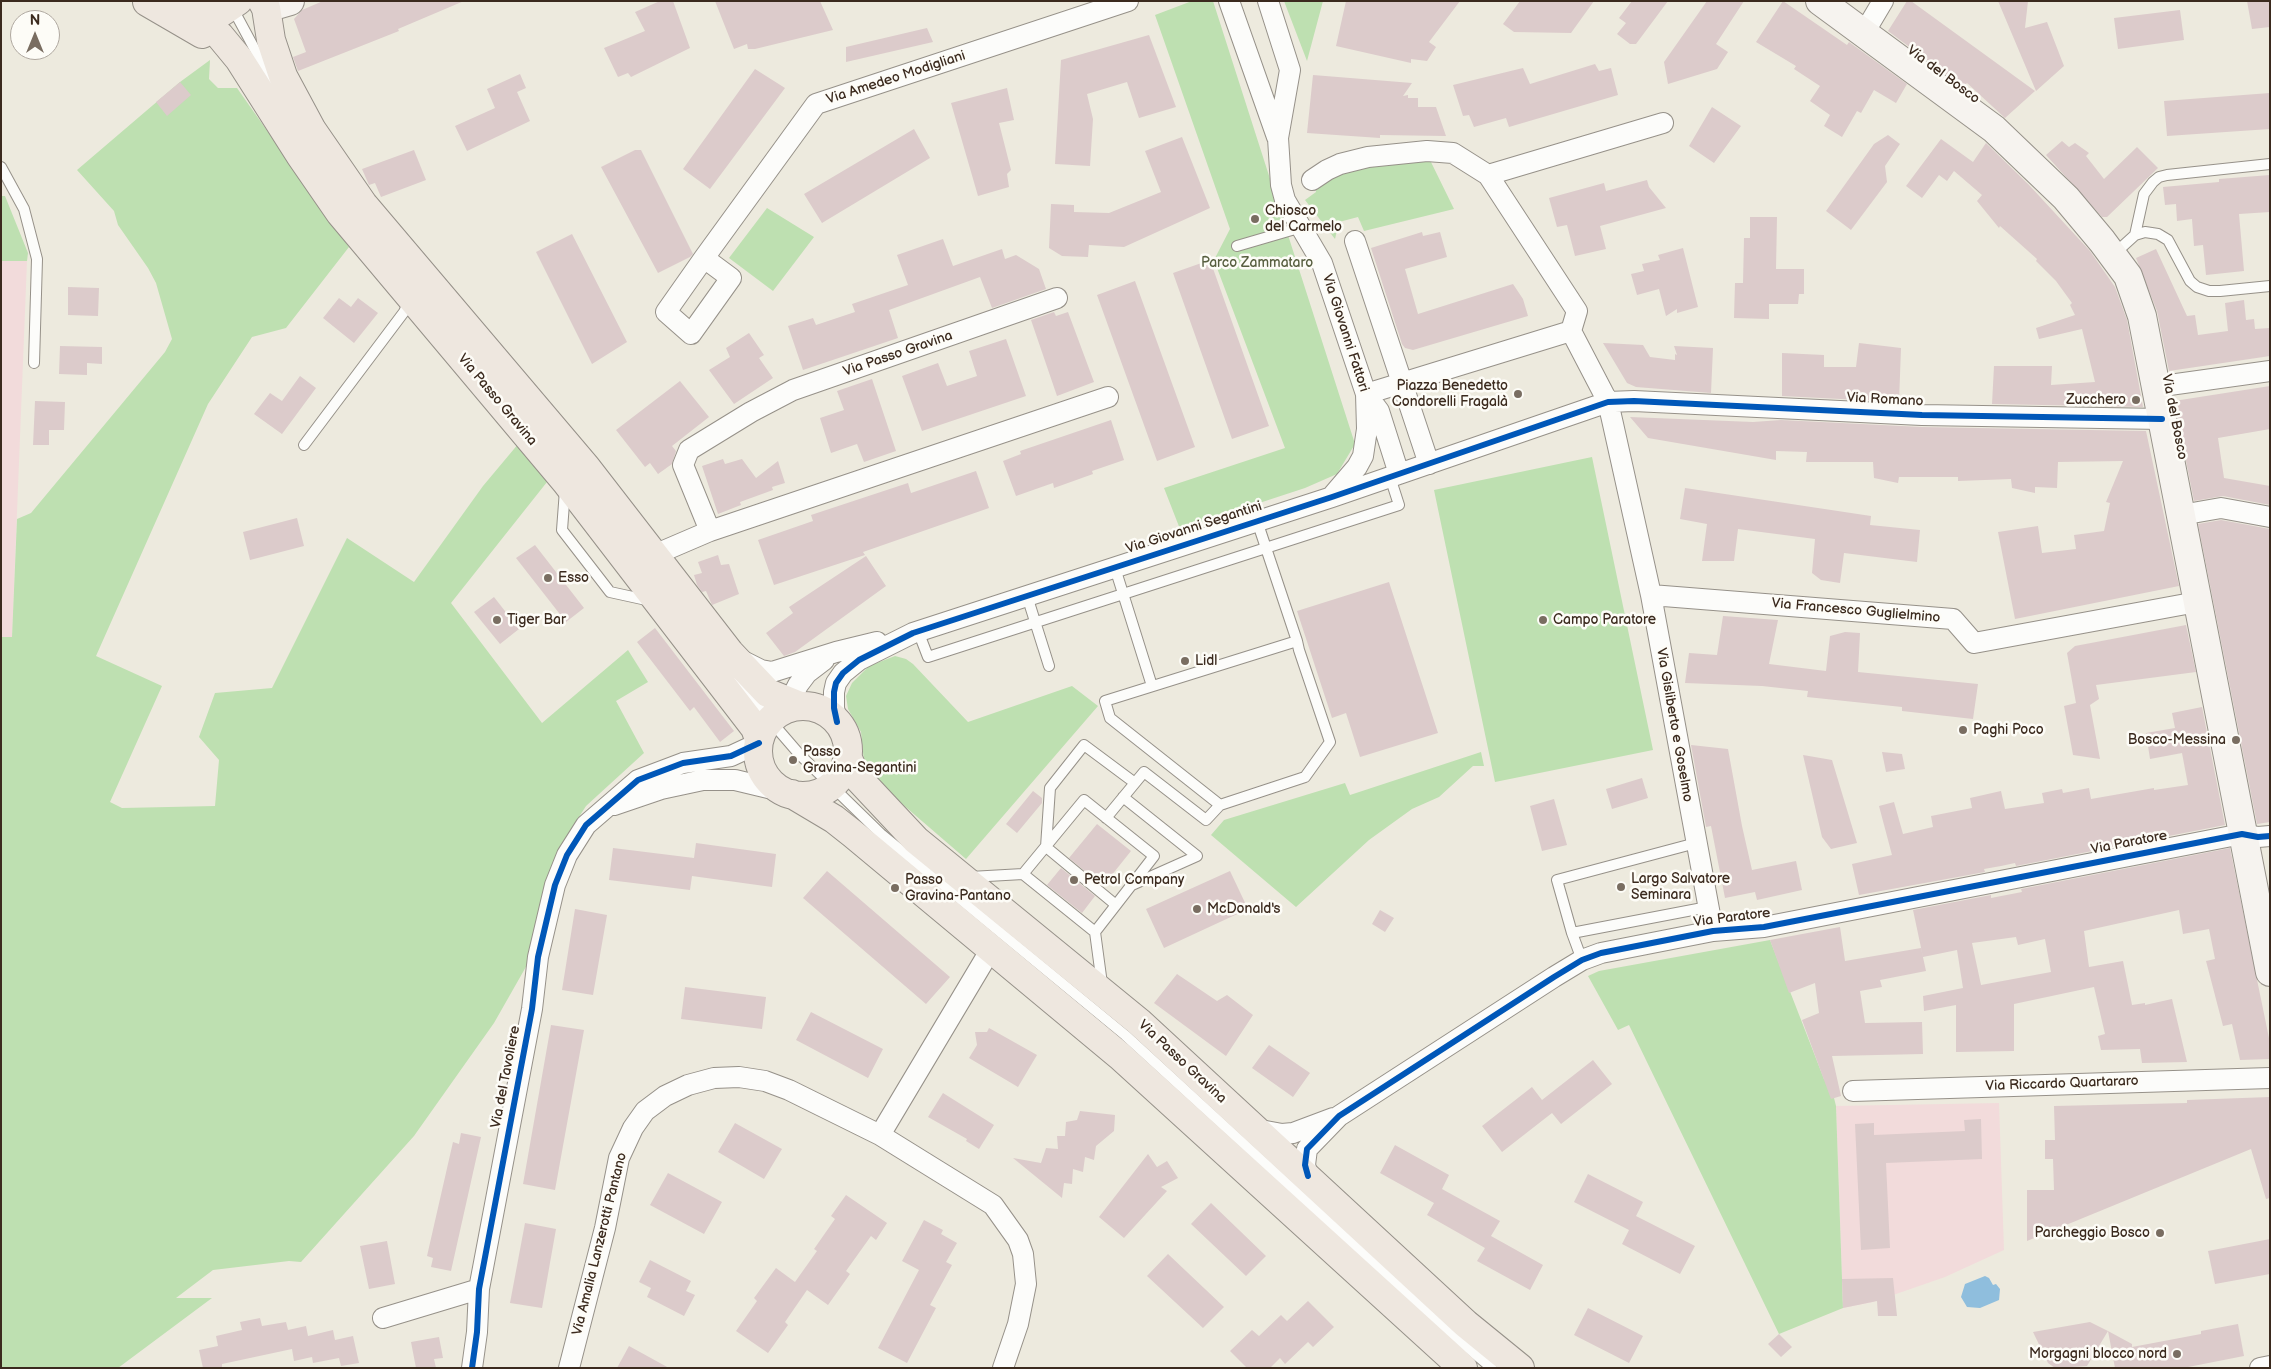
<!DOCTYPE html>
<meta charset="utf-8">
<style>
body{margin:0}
#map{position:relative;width:2271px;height:1369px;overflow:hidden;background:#edeade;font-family:"Balsamiq Sans",sans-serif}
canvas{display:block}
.frame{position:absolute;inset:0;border:2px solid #3b2a1e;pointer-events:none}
.north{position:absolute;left:10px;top:10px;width:50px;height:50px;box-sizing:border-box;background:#fdfcf7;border:1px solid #afa8a0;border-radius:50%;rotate:0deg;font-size:14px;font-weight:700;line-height:20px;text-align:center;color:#3b2a1e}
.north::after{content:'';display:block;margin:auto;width:18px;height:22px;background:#796d61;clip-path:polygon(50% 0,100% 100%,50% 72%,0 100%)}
</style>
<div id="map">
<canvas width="2271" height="1369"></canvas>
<div class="frame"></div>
<div class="north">N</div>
</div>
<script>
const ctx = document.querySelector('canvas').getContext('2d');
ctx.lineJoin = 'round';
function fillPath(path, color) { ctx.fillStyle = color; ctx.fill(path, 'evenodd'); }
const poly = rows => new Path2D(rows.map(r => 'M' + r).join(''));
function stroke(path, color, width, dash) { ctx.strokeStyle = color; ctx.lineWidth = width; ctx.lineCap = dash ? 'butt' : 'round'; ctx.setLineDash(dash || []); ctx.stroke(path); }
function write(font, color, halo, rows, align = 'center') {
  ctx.font = font + ' "Balsamiq Sans",sans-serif'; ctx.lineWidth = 5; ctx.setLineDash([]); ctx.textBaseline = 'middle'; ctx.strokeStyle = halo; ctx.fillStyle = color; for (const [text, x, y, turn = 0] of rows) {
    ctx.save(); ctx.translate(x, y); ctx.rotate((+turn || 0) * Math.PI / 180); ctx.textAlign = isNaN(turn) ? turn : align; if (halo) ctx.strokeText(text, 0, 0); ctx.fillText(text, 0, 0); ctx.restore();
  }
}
const built = poly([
 [1,261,27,261,12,638,1,637],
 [1999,1103,2004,1250,1945,1277,1873,1302,1843,1308,1836,1106]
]);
const green = poly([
 [1192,1,1213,1,1355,444,1337,474,1305,488,1180,529,1164,488,1285,448,1214,260,1230,229,1155,15],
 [1284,1,1323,1,1307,61],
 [210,60,209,79,218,88,237,88,349,247,286,328,252,337,208,404,96,656,162,686,110,802,122,808,215,806,219,760,199,737,215,693,272,688,347,538,414,582,483,486,519,443,547,482,451,603,542,723,628,650,648,682,616,701,644,753,586,806,570,831,553,864,527,965,494,1023,414,1136,301,1262,289,1261,213,1270,176,1298,212,1298,118,1368,1,1368,1,637,12,637,17,519,31,513,165,352,172,339,156,283,148,268,118,225,114,211,77,170,180,82],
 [1429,158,1454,209,1364,231,1358,217,1339,222,1335,239,1305,200,1316,192,1315,185,1367,163],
 [1,196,5,196,28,253,27,261,1,261],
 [767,208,814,237,773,291,729,258],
 [1592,457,1653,750,1495,782,1434,490],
 [895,656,906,659,913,664,968,722,1072,686,1098,706,966,859,872,778,864,762,861,732,848,709,846,696,852,683,869,666],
 [1481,752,1484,766,1473,766,1439,797,1412,809,1369,840,1296,907,1211,835,1224,820,1345,783,1350,795],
 [1770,940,1824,1079,1829,1078,1836,1106,1843,1308,1779,1334,1629,1025,1618,1030,1588,976,1599,971]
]);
const water = poly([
 [1985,1276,1989,1278,1993,1285,1996,1284,2000,1289,1999,1300,1980,1308,1967,1307,1961,1297,1965,1284]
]);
const building = poly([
 [323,1,464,1,398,29,399,31,298,71,293,57,306,52,294,19,302,10],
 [660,1,673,1,690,48,631,77,628,73,618,77,604,48,645,31,635,12],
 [715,1,820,1,833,30,755,49,748,49,747,44,734,49],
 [1346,1,1460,1,1429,42,1436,47,1427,61,1411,59,1411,63,1336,46],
 [1520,1,1594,1,1571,33,1514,32,1503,24],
 [1632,1,1668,1,1636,44,1630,44,1617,34,1626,23,1619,18],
 [1707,1,1744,1,1716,44,1728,52,1717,69,1668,84,1664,62],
 [1783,1,1847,45,1849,42,1907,84,1896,103,1874,90,1861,113,1857,111,1842,137,1824,126,1830,115,1810,101,1820,86,1794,69,1796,66,1756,42],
 [1907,1,1911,1,2035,91,2005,118,1967,83,1963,87,1888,31],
 [1998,1,2028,1,2025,28,2047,22,2064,66,2036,91],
 [2247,1,2270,1,2270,27,2252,29],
 [2180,10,2184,40,2118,49,2114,18],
 [927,28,933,42,846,62,846,47],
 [1149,35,1176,107,1139,118,1127,82,1087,94,1093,119,1090,166,1055,164,1061,60],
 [1595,64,1599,71,1611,68,1618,95,1509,127,1506,118,1474,127,1469,115,1463,116,1453,85,1523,68,1530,84],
 [755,69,785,88,710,189,683,169],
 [520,74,526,88,517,92,530,121,467,151,455,126,495,108,487,89],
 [1313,75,1412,83,1403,96,1408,95,1408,98,1418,98,1418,107,1436,107,1446,136,1380,135,1380,138,1307,133],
 [180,82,191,95,167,116,156,102],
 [1007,88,1014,120,999,123,1011,170,1007,174,1009,187,978,196,951,103],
 [2270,93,2270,129,2167,136,2164,101],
 [1712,107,1741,126,1714,163,1689,146],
 [914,129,930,158,822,223,804,194],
 [1888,135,1900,144,1885,166,1887,182,1851,230,1826,211,1874,144],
 [1182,137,1210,208,1124,247,1089,245,1088,257,1062,256,1049,248,1051,204,1074,205,1074,212,1109,213,1161,192,1145,151],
 [1941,139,1973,162,1986,143,2029,185,2090,251,2115,287,2127,320,2143,407,1992,404,1994,366,2052,366,2051,385,2095,382,2082,329,2039,339,2036,328,2075,315,2070,305,2072,303,2056,281,2036,261,2037,259,2000,226,1999,228,1977,201,1982,195,1954,171,1947,181,1939,175,1922,198,1906,186],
 [2062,141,2069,147,2075,143,2089,153,2086,156,2104,179,2137,147,2158,168,2107,217,2102,217,2046,155],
 [414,150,426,180,381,197,375,183,369,185,362,169],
 [635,150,641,150,693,254,690,257,658,273,601,167],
 [2270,175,2270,212,2239,214,2244,271,2206,275,2203,245,2194,246,2192,219,2177,221,2176,204,2165,205,2163,187,2219,182,2219,179],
 [1647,180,1649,187,1666,208,1600,226,1606,249,1575,256,1567,225,1557,227,1549,198,1604,183,1606,191],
 [1750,217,1777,217,1776,269,1804,269,1804,294,1799,294,1798,304,1769,304,1769,319,1734,318,1735,283,1743,283,1744,238,1750,238],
 [1422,232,1423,236,1440,232,1447,257,1405,269,1418,314,1513,284,1523,299,1528,316,1413,350,1405,348,1402,344,1371,248],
 [572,234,627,342,592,364,536,252],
 [943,239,953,266,1002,249,1005,259,1016,255,1039,269,1046,289,992,308,980,277,889,310,898,338,803,370,788,326,813,318,816,325,855,312,852,304,908,285,897,255],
 [1683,248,1698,307,1677,313,1677,309,1666,316,1659,289,1637,295,1631,274,1644,271,1642,264,1660,260,1658,255],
 [2156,249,2187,316,2195,315,2198,335,2228,331,2225,303,2244,300,2246,320,2254,319,2255,329,2270,328,2270,356,2169,371,2157,311,2136,258],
 [1210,260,1269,426,1232,439,1173,273],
 [1135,281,1195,447,1157,461,1097,295],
 [68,287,99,288,98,316,68,315],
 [339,298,351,307,358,298,378,313,354,343,323,318],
 [1054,312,1056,316,1068,312,1094,382,1057,396,1031,320],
 [749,333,764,355,759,358,773,378,734,404,709,370,730,357,726,348],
 [1006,339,1026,396,922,431,902,376,938,363,947,386,977,376,969,351],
 [1603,343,1643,345,1650,357,1675,360,1675,354,1677,355,1674,346,1713,348,1711,393,1636,387,1627,383],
 [1859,343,1901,348,1899,402,1782,396,1782,353,1824,355,1824,367,1856,367],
 [60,346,102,347,102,364,87,363,87,375,59,374],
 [300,376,316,388,282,434,254,414,270,393,282,401],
 [872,379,896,451,864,462,857,444,831,453,820,418,844,410,837,391],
 [680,381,709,417,672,446,676,451,672,464,658,474,650,463,645,467,616,430],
 [2270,386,2270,429,2218,438,2224,478,2270,486,2270,505,2223,496,2194,501,2174,401],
 [35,401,65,402,64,430,49,430,49,445,33,445],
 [1630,417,1753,422,1781,420,1922,427,2146,431,2179,586,2015,619,1998,532,2038,526,2042,553,2076,549,2074,535,2104,531,2110,503,2106,502,2123,461,2058,462,2057,488,2035,487,2035,493,2012,488,2011,479,1958,481,1958,477,1899,477,1898,483,1874,478,1873,462,1806,462,1807,452,1776,451,1776,460,1648,438],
 [1111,420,1124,460,1092,471,1093,474,1054,488,1053,483,1016,496,1003,461,1021,454,1020,451],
 [723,459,725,464,742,459,756,478,778,461,785,483,772,487,773,490,740,502,741,505,718,514,702,466],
 [976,471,989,508,863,552,865,555,774,585,758,540,813,521,811,515,908,483,911,493],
 [1685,488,1871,516,1870,525,1920,530,1917,562,1844,553,1840,583,1821,580,1812,573,1815,539,1738,529,1734,561,1702,561,1707,524,1680,519],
 [297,518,304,546,250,560,243,532],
 [2221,520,2270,529,2270,822,2257,824,2198,524],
 [535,545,584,608,566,622,516,558],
 [718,555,721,565,729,564,739,594,712,605,706,591,702,592,697,585,694,575,702,573,698,562],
 [866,556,886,586,795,652,784,656,766,633,793,613,789,607],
 [1389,582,1438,733,1360,757,1346,713,1332,718,1297,611],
 [494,597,519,629,500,644,474,612],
 [1723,616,1778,620,1769,664,1826,671,1830,636,1845,632,1860,633,1858,672,1978,684,1973,719,1902,711,1902,707,1807,697,1808,691,1762,686,1685,683,1689,653,1717,655],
 [2186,625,2196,672,2096,685,2099,699,2090,705,2100,759,2073,755,2064,706,2076,703,2067,653,2075,646],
 [655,628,734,731,720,742,694,707,690,711,637,642],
 [2202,707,2225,825,2016,866,2015,863,2001,866,1984,869,1985,872,1859,895,1852,864,1892,855,1879,806,1894,802,1903,834,1933,827,1931,816,1972,808,1970,798,2001,791,2005,809,2044,803,2042,793,2062,789,2063,793,2089,788,2091,799,2154,788,2154,790,2188,785,2182,753,2150,759,2146,733,2175,728,2172,713],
 [1691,745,1728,749,1742,826,1752,870,1796,861,1802,890,1757,900,1755,892,1725,898,1711,826,1706,827],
 [1882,752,1902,754,1905,769,1886,772],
 [1803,755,1832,760,1857,843,1831,849,1822,837],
 [1642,778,1648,798,1612,809,1606,789],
 [1033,791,1042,798,1042,803,1017,833,1006,824],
 [1554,799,1567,845,1542,851,1530,806],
 [1097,824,1131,851,1103,886,1069,858],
 [696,843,776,854,772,887,692,876,690,890,609,880,613,848,694,858],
 [2230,848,2270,1043,2270,1059,2240,1060,2232,1024,2223,1026,2206,961,2215,959,2209,929,2183,934,2179,910,2084,931,2089,967,2123,961,2132,1005,2145,1003,2145,1005,2172,999,2187,1062,2142,1063,2140,1049,2101,1050,2098,1036,2105,1034,2094,987,2014,1004,2014,1051,1956,1052,1956,1005,1924,1011,1923,996,1963,988,1957,950,1923,957,1913,910,1991,895,1991,898,2022,892,2021,889],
 [2016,937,2018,945,2045,939,2051,972,1981,985,1972,943],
 [1061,868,1095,896,1082,913,1047,885],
 [827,871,950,977,926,1004,803,898],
 [1230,871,1248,909,1164,948,1146,909],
 [575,909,607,915,593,995,562,990],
 [1380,910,1394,918,1385,932,1372,924],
 [1840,927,1845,961,1921,948,1926,971,1880,980,1882,987,1860,991,1865,1023,1922,1022,1923,1054,1832,1056,1841,1096,1831,1099,1802,1020,1819,1013,1815,983,1789,993,1770,940],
 [1177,974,1217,1001,1227,995,1253,1015,1226,1056,1154,1003],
 [685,987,766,997,762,1029,681,1019],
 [811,1012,883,1049,868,1078,796,1040],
 [551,1025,584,1030,555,1190,523,1184],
 [989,1028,1037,1055,1018,1087,969,1058,977,1045,975,1032,987,1032],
 [1269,1045,1310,1073,1293,1097,1252,1068],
 [1593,1060,1612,1084,1561,1124,1552,1113,1502,1152,1482,1126,1532,1087,1542,1100],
 [943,1093,994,1125,979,1149,966,1141,967,1139,928,1117],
 [2270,1097,2270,1198,2266,1199,2251,1149,2027,1241,2027,1190,2054,1190,2053,1159,2045,1159,2045,1140,2055,1140,2054,1106,2187,1103,2187,1100],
 [1080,1111,1115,1115,1114,1131,1096,1146,1094,1160,1085,1157,1083,1172,1073,1169,1072,1184,1064,1183,1062,1198,1013,1158,1041,1163,1046,1148,1058,1149,1057,1136,1065,1136,1066,1122,1077,1120],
 [1981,1119,1982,1159,1886,1163,1890,1248,1861,1250,1855,1124,1874,1123,1874,1135,1965,1131,1964,1120],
 [735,1123,782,1149,764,1179,718,1152],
 [461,1133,481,1137,451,1271,431,1267,433,1258,427,1256,453,1142,459,1144],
 [1395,1145,1449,1175,1442,1189,1500,1221,1491,1236,1543,1265,1530,1290,1477,1261,1485,1248,1427,1215,1434,1203,1380,1173],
 [1148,1154,1157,1167,1167,1161,1178,1178,1161,1187,1167,1191,1124,1238,1099,1217],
 [668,1173,722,1202,704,1234,650,1205],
 [1588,1174,1643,1202,1636,1216,1695,1246,1680,1274,1622,1244,1629,1230,1574,1202],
 [846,1195,887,1223,876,1240,871,1236,846,1271,850,1274,828,1305,807,1290,785,1322,788,1325,768,1353,736,1331,757,1301,754,1298,776,1268,795,1282,817,1251,814,1249,835,1219,831,1216],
 [1211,1203,1266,1256,1246,1276,1191,1224],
 [924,1220,943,1230,941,1234,957,1243,946,1262,952,1265,930,1305,936,1308,907,1363,878,1348,919,1270,902,1261],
 [525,1223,556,1229,542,1308,510,1303],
 [2270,1239,2270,1274,2215,1284,2208,1251],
 [387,1241,395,1284,369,1289,360,1246],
 [1168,1254,1224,1307,1203,1328,1147,1276],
 [650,1260,691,1281,686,1291,695,1295,684,1316,647,1297,651,1288,639,1282],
 [1893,1278,1897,1316,1878,1316,1877,1301,1843,1308,1842,1279],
 [1308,1301,1334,1327,1313,1347,1308,1342,1285,1364,1280,1358,1270,1368,1247,1368,1230,1351,1252,1330,1259,1336,1281,1315,1287,1321],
 [1588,1308,1643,1336,1629,1363,1574,1335],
 [260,1318,262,1326,286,1322,288,1330,306,1326,308,1336,333,1330,335,1340,353,1336,359,1363,341,1366,339,1358,313,1363,312,1357,294,1361,292,1349,222,1364,222,1368,203,1368,199,1350,218,1346,216,1336,242,1330,240,1322],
 [2090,1322,2108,1331,2087,1366,2055,1368,2048,1363,2033,1332],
 [2238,1324,2244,1356,2183,1368,2115,1368,2108,1331,2132,1344,2132,1347,2201,1334,2201,1331],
 [1779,1334,1792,1347,1781,1357,1768,1344],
 [439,1337,443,1358,434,1359,436,1368,416,1368,411,1342],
 [629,1346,669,1368,617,1368]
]);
const lane = poly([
 [232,7,275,87],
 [1,167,24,209,37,259,34,363],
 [2135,235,2144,194,2153,182,2159,177,2167,175,2270,164],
 [1237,246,1302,227],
 [2113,255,2135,235,2145,232,2158,234,2168,240,2190,281,2197,287,2209,291,2220,291,2270,286],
 [304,445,404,312,410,299],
 [565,490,562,530,610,592,651,601],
 [1257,521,1297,641,1299,650,1330,742,1305,777,1220,805,1110,718,1105,701,1297,641],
 [1115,568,1152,686],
 [1027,596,1049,666],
 [918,631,928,657,1399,505,1390,477],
 [737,682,800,755,881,834,1125,1035,1450,1333,1492,1368],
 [1123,797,1197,856,1132,885],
 [1106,818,1144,772,1206,820,1220,805],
 [1023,874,1084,800,1154,856,1095,932],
 [970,877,1023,874,1095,932,1102,984],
 [1116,905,1046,847,1050,788,1084,745,1135,783],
 [1572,933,1708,907],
 [1582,960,1572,933,1557,880,1696,843]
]);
const street = poly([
 [1229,1,1277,137],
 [1268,1,1290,70,1278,138,1281,185,1285,200,1322,263,1366,394,1367,429,1363,456,1357,467,1333,495],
 [1864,33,1883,1],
 [1312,180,1327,170,1340,164,1368,157,1427,151,1453,153,1488,175],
 [1355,241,1429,464],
 [704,258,731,278,691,334,666,312,704,258,816,104,1128,1],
 [1571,331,1577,311,1488,175,1663,123],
 [2155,387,2270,371],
 [1366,394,1571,331,1608,402,1613,424,1651,595,1713,931],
 [1367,395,1379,411,1399,474],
 [2181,515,2221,508,2270,517],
 [710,531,683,465,689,450,751,412,793,390,1057,298],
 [654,555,710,531,1108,397],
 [1651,595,1953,619,1974,643,2197,602],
 [743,661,761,670,772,672,836,652,877,642],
 [786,709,798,685,807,673,824,660],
 [837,722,834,708,834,692,836,683,843,673,859,660,913,633,1332,497,1608,402,1634,401,1922,415,2162,419],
 [614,805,661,789,703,780,735,780,785,792],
 [1853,1091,2270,1078],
 [1255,1129,1282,1134,1293,1133,1333,1118],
 [880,1135,993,1205,1018,1240,1023,1254,1026,1284,1018,1324,1003,1368],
 [1308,1176,1305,1165,1307,1149,1339,1116,1554,977,1582,960,1601,953,1713,931,1764,927,2242,834,2258,837,2270,836],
 [383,1318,479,1289],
 [472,1368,477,1332,479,1289,532,1009,538,957,555,885,567,855,586,825,638,780,683,763,731,756,759,743],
 [569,1368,605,1228,619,1158,633,1128,645,1111,665,1096,688,1085,714,1078,739,1077,765,1081,789,1090,880,1135,991,949],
 [2260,1368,2270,1366]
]);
const secondary = poly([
 [1820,1,1994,129,2066,198,2102,241,2128,276,2142,316,2270,972],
 [266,8,290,1]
]);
const primary = poly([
 [184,1,220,36,239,59,300,155,340,213,566,482,755,728,759,739],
 [262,1,266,8,271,40,283,76,312,130,363,204,586,467,730,653,768,693,800,706],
 [147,2,202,34],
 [197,12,213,14,222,12,238,1],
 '758 751a45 45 0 1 1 90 0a45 45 0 1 1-90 0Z',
 [847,756,855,775,916,840,1139,1022,1466,1324,1520,1368],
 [792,794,834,819,853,834,1120,1056,1463,1368]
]);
const cycleway = poly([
 [837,722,834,708,834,692,836,683,843,673,859,660,913,633,1332,497,1608,402,1634,401,1922,415,2162,419],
 [1308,1176,1305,1165,1307,1149,1339,1116,1554,977,1582,960,1601,953,1713,931,1764,927,2242,834,2258,837,2270,836],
 [472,1368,477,1332,479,1289,532,1009,538,957,555,885,567,855,586,825,638,780,683,763,731,756,759,743]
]);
const markers = [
 [1255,219,5,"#796d61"],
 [1518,394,5,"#796d61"],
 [2136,400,5,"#796d61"],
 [548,578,5,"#796d61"],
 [497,620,5,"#796d61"],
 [1543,620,5,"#796d61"],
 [1185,661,5,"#796d61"],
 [1963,730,5,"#796d61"],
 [2236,740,5,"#796d61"],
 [793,760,5,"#796d61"],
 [1074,880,5,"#796d61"],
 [1621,887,5,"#796d61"],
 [895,888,5,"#796d61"],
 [1197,909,5,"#796d61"],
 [2160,1233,5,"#796d61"],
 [2177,1354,5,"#796d61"]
];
const streetNames = [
 ["Via del Bosco",1943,75,37],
 ["Via Amedeo Modigliani",896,78,-18],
 ["Via Giovanni Fattori",1345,333,72],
 ["Via Passo Gravina",898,354,-19],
 ["Via Passo Gravina",497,400,50],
 ["Via Romano",1885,400,3],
 ["Via del Bosco",2174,417,79],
 ["Via Giovanni Segantini",1194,528,-18],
 ["Via Francesco Guglielmino",1856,611,5],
 ["Via Gisliberto e Goselmo",1674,725,80],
 ["Via Paratore",2129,843,-11],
 ["Via Paratore",1732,918,-7],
 ["Via Passo Gravina",1182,1062,43],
 ["Via del Tavoliere",506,1077,-79],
 ["Via Riccardo Quartararo",2062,1084,-2],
 ["Via Amalia Lanzerotti Pantano",600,1244,-76]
];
const poiNames = [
 ["Chiosco",1265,211],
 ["del Carmelo",1265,227],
 ["Piazza Benedetto",1508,386,"right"],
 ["Condorelli Fragalà",1508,402,"right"],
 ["Zucchero",2126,400,"right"],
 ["Esso",558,578],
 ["Tiger Bar",507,620],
 ["Campo Paratore",1553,620],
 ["Lidl",1195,661],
 ["Paghi Poco",1973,730],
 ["Bosco-Messina",2226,740,"right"],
 ["Passo",803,752],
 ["Gravina-Segantini",803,768],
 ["Largo Salvatore",1631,879],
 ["Seminara",1631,895],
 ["Passo",905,880],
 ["Gravina-Pantano",905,896],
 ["Petrol Company",1084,880],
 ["McDonald's",1207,909],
 ["Parcheggio Bosco",2150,1233,"right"],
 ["Morgagni blocco nord",2167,1354,"right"]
];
const parkNames = [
 ["Parco Zammataro",1257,263]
];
fillPath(built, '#f2dbdb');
fillPath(green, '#bee0b1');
fillPath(water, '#8fbedd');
fillPath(building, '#dccbcb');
stroke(lane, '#969189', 12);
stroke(street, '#969189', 22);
stroke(secondary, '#969189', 30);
stroke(primary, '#969189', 30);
stroke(lane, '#fcfcfa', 10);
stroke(street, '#fcfcfa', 20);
stroke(secondary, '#f6f3ef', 28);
stroke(primary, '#eee7df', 28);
stroke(cycleway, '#0057b8', 6);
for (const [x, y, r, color] of markers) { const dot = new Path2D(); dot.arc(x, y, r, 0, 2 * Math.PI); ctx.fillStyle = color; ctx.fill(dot); stroke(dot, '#fdfcf7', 2); }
write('14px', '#3b2a1e', '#fdfcf7', streetNames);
write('14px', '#3b2a1e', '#fdfcf7', poiNames, 'left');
write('14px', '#575e3f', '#fdfcf7', parkNames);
</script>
